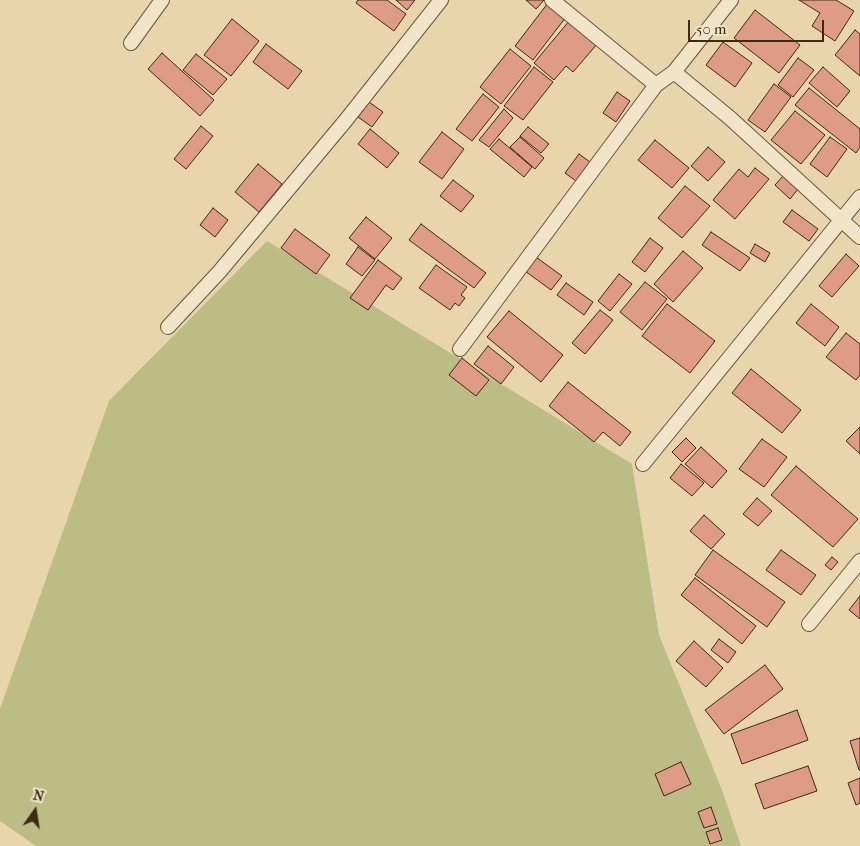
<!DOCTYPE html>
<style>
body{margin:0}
#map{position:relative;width:860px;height:846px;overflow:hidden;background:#e9d5ab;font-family:"IM FELL French Canon",serif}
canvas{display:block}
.north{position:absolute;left:10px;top:786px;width:50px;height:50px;-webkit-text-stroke:4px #f1e4c8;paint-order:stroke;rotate:13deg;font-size:14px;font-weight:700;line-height:20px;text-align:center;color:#3d2916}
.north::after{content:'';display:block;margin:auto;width:18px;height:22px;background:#3d2916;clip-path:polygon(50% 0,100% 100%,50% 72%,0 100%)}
.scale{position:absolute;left:688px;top:20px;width:136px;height:22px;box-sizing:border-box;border:2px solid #3d2916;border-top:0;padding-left:6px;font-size:15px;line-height:18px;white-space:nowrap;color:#3d2916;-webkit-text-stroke:4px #f1e4c8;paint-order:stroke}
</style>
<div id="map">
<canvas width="860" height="846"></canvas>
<div class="north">N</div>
<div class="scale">50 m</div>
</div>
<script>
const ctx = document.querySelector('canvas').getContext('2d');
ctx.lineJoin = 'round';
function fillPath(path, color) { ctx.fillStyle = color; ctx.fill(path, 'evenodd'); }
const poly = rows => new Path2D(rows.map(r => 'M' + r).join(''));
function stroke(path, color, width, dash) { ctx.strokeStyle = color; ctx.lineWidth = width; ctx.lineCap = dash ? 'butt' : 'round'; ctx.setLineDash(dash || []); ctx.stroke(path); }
const green = poly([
 [267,241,632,464,659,635,722,790,741,846,36,846,0,821,0,709,109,401]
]);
const building = poly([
 [358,0,387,0,406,14,394,31,356,3,358,0],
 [396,0,415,0,407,10,396,0],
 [526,0,544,0,536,9,526,0],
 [799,0,836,0,854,11,835,41,812,26,820,13,799,0],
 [548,3,566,17,533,60,515,46,548,3],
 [755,10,800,45,779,73,734,38,755,10],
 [232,19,259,41,231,76,204,55,232,19],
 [570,20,598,43,573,72,566,66,554,80,534,63,570,20],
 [855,30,860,34,860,76,835,55,855,30],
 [723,42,752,63,735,87,706,65,723,42],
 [266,44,302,71,288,89,253,62,266,44],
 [510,49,531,66,501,104,480,87,510,49],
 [162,53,214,100,200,116,148,69,162,53],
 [196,54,227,79,213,95,183,70,196,54],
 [798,58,814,70,793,97,778,85,798,58],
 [534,67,553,82,523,120,504,106,534,67],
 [823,67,850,91,837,107,809,83,823,67],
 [774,84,791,97,765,132,748,120,774,84],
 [809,88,860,129,860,147,856,153,795,105,809,88],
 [617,92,630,101,616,122,603,113,617,92],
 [483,94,499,107,472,141,456,129,483,94],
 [369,102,383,112,372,127,358,117,369,102],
 [504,109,513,118,489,147,479,140,504,109],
 [795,111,825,135,801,164,771,140,795,111],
 [201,126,213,136,186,169,174,159,201,126],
 [528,127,549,144,541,153,520,136,528,127],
 [370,129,399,153,387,168,358,144,370,129],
 [442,132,464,149,442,179,419,162,442,132],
 [520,137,544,158,535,169,510,147,520,137],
 [830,137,847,149,827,177,810,164,830,137],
 [499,139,532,167,524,177,490,149,499,139],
 [655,140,689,168,672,188,638,160,655,140],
 [708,147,725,162,708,181,691,166,708,147],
 [579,154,590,162,576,181,565,173,579,154],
 [258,164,282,184,259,212,235,192,258,164],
 [755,168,769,179,735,219,713,200,739,169,748,177,755,168],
 [783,176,798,189,790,199,775,185,783,176],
 [453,180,474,196,461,212,440,196,453,180],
 [685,186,710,206,682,238,658,218,685,186],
 [213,208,228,220,215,237,200,225,213,208],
 [792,210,818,229,809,241,783,222,792,210],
 [366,217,392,238,375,259,349,238,366,217],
 [421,224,486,273,474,288,409,240,421,224],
 [295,229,330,255,316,274,281,248,295,229],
 [711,232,750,258,740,271,702,245,711,232],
 [650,238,663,248,645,272,632,262,650,238],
 [755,244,770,253,765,262,750,253,755,244],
 [358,247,375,260,362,276,346,264,358,247],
 [683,251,703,268,673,302,654,284,683,251],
 [846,254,859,266,832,297,819,286,846,254],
 [536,257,562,276,551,290,525,271,536,257],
 [378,260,402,278,393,290,386,285,368,310,350,298,378,260],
 [436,265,467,287,461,295,465,298,459,306,455,303,450,310,419,288,436,265],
 [619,274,632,284,610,311,598,301,619,274],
 [645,282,667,299,642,330,620,312,645,282],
 [566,283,593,302,584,315,557,295,566,283],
 [667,304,715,341,690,373,642,336,667,304],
 [811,304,839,327,825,346,796,323,811,304],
 [600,310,613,320,585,354,572,343,600,310],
 [509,311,563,355,541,382,487,337,509,311],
 [846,333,860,344,860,375,856,380,826,357,846,333],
 [488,346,514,367,501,384,474,364,488,346],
 [462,358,489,380,476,396,449,375,462,358],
 [751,369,801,410,782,433,732,393,751,369],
 [568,382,631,432,620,446,603,432,594,442,549,406,568,382],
 [860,427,860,454,846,441,860,427],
 [686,438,696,448,682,462,672,452,686,438],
 [762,439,787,457,764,487,739,469,762,439],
 [701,447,727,471,712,488,685,464,701,447],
 [681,464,704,483,692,496,670,478,681,464],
 [796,466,858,519,833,547,771,495,796,466],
 [757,498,772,511,758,526,743,514,757,498],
 [704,515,725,534,711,549,690,531,704,515],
 [713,550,785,602,767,627,695,575,713,550],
 [781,550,816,575,801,595,766,570,781,550],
 [832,557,838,562,831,570,825,565,832,557],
 [695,578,756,626,742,644,681,595,695,578],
 [860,596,860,619,849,610,860,596],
 [719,639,736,652,728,663,711,650,719,639],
 [694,641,723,668,706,687,676,661,694,641],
 [765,665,783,689,724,734,705,710,765,665],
 [797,710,808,740,742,764,731,734,797,710],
 [860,738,860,770,859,770,850,741,860,738],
 [681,762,691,784,664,796,655,774,681,762],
 [808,766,817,791,764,809,755,784,808,766],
 [860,778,860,803,856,805,848,783,860,778],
 [711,807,717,824,704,828,698,812,711,807],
 [718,828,722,840,710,844,706,832,718,828]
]);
const minor = poly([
 [552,0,656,85],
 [131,43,162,0],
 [674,72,730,118,860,237],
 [168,327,220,271,346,120,441,0],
 [460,349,656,85,674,72,731,0],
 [643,464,860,197],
 [809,624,860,561]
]);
fillPath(green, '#bcbc85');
fillPath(building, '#de9c86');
stroke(building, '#3d2916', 1);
stroke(minor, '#68543b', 16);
stroke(minor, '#f1e4c8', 14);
</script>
